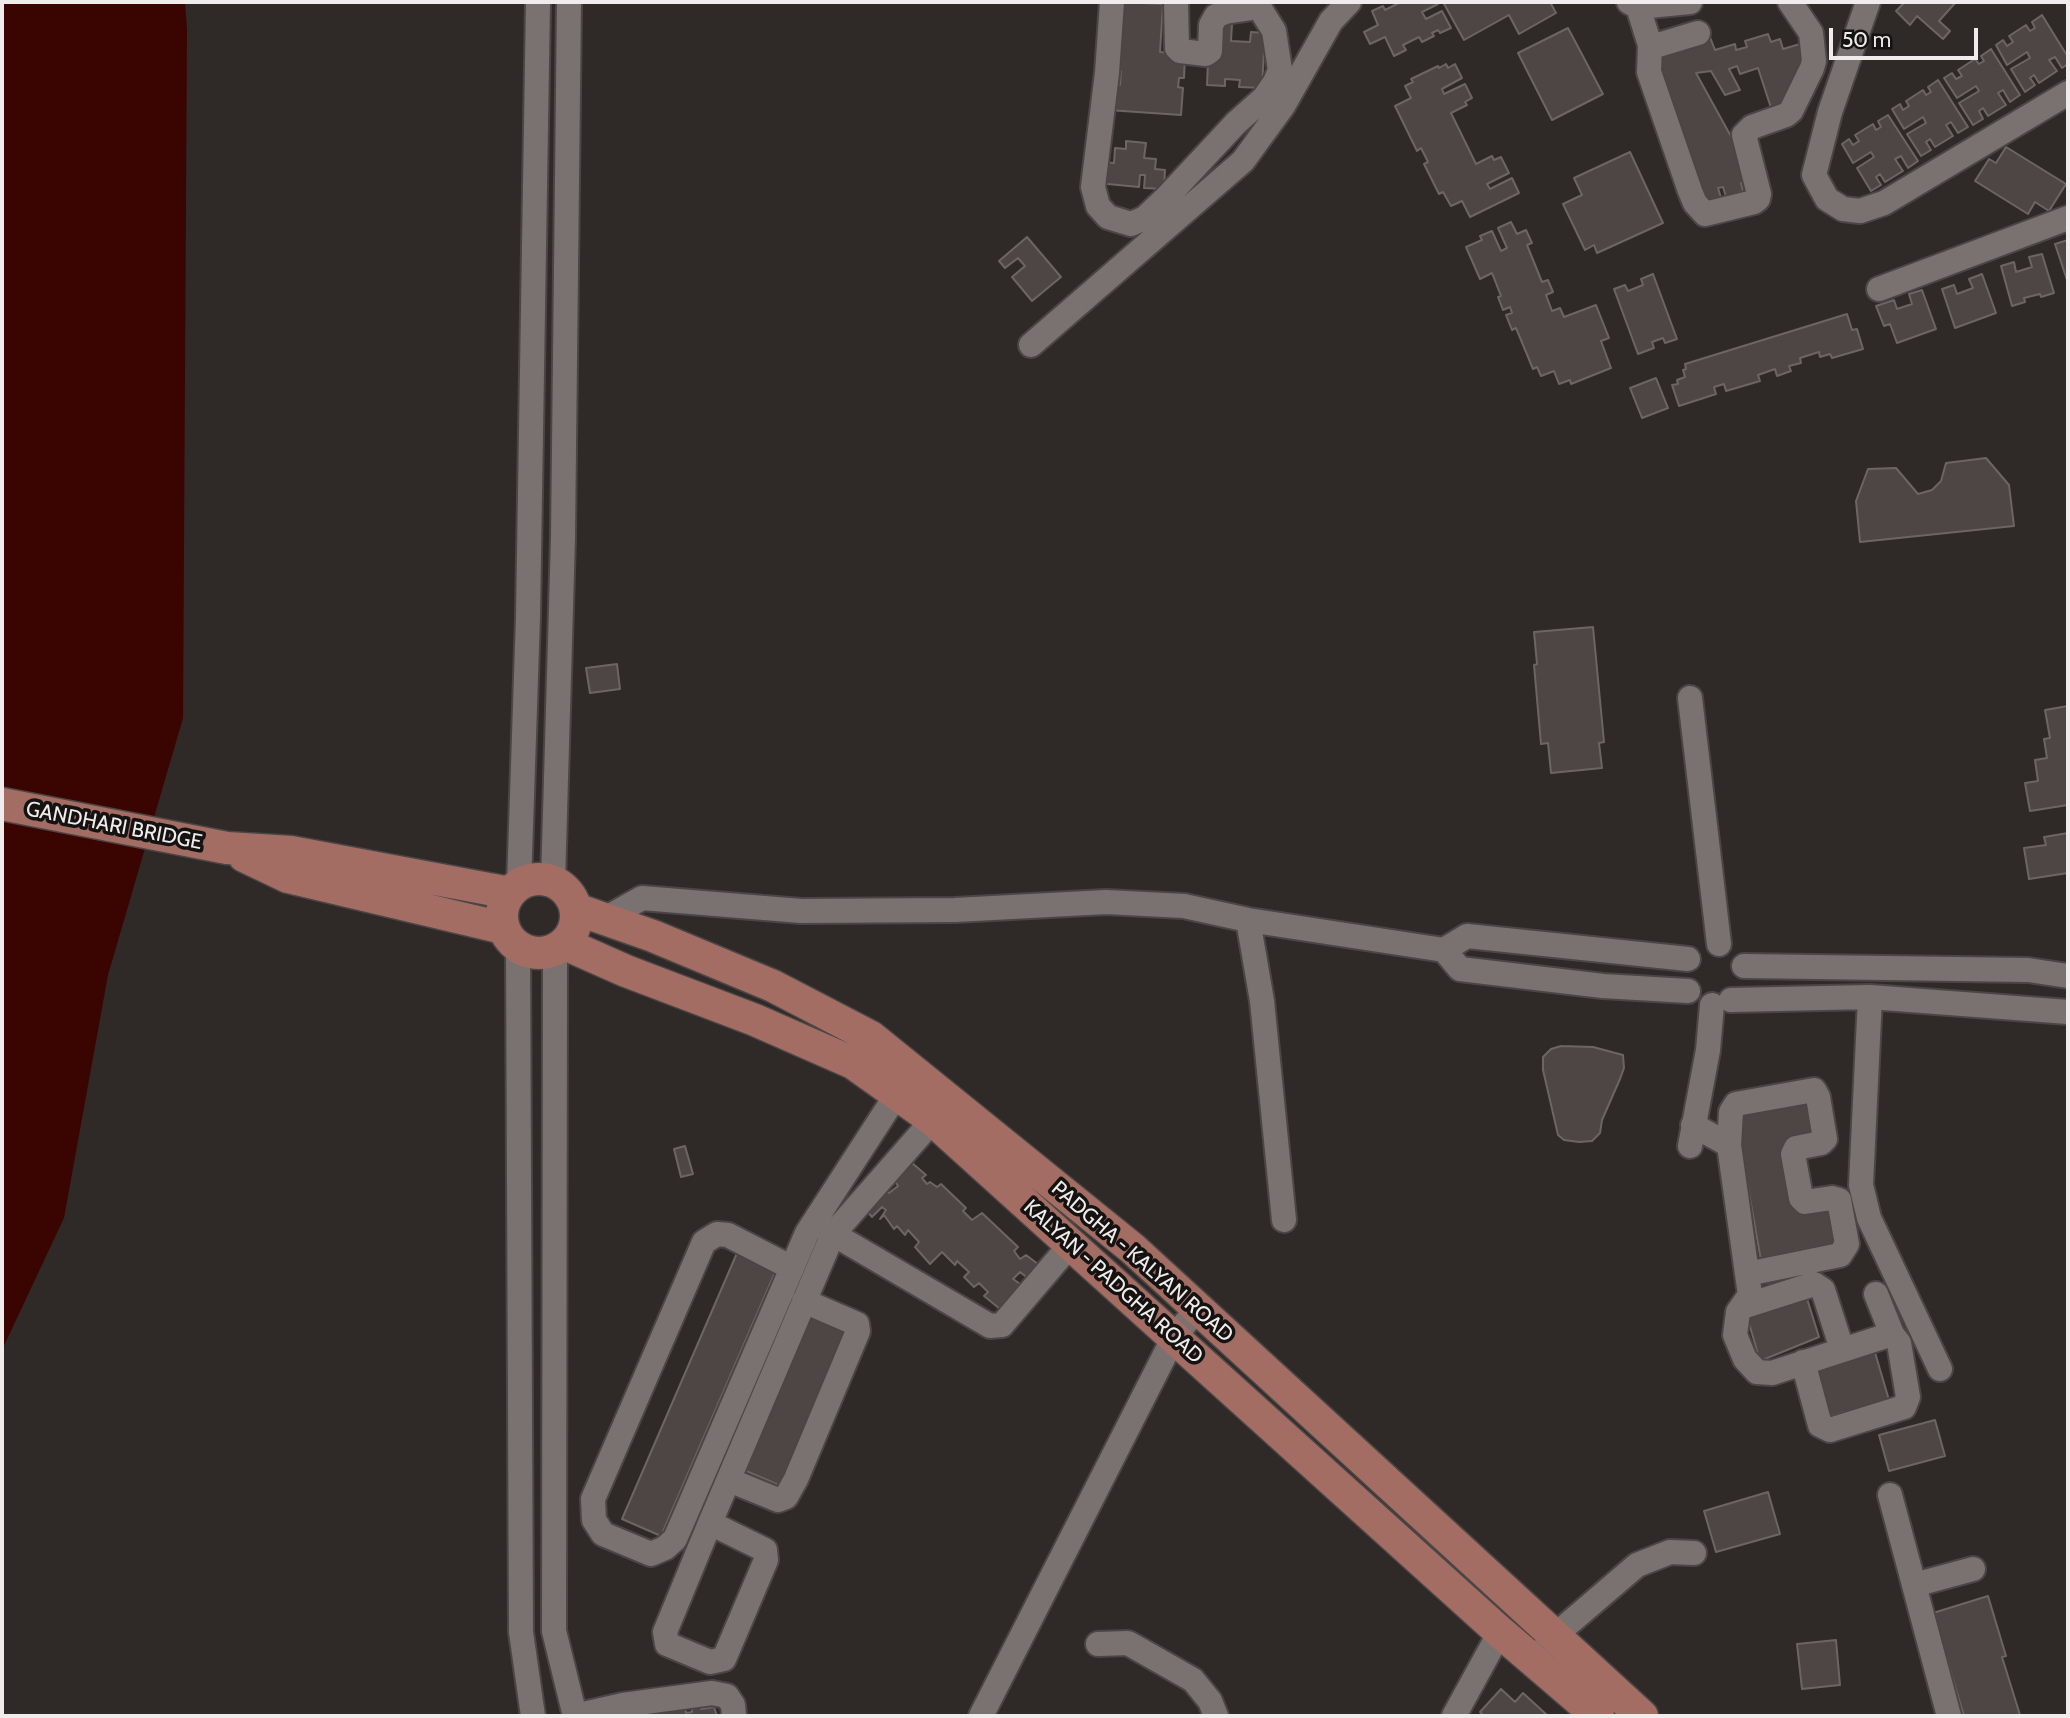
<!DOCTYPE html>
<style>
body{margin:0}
#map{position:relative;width:2070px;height:1718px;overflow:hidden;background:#2f2928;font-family:Cabin,sans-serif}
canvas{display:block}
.frame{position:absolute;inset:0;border:4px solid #f0eceb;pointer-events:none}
.scale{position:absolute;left:1829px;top:28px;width:149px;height:32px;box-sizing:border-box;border:4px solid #f0eceb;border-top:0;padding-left:9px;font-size:21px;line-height:24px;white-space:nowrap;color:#f0eceb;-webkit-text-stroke:5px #151212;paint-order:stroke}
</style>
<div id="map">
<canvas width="2070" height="1718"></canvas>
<div class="frame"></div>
<div class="scale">50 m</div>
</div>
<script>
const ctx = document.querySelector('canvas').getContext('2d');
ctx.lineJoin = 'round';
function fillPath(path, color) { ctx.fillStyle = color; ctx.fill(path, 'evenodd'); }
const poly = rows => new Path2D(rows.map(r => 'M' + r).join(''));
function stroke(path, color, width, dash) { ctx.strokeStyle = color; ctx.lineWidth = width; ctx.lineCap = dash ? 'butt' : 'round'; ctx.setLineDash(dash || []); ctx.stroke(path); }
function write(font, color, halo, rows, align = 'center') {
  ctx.font = font + ' Cabin,sans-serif'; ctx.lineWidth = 7; ctx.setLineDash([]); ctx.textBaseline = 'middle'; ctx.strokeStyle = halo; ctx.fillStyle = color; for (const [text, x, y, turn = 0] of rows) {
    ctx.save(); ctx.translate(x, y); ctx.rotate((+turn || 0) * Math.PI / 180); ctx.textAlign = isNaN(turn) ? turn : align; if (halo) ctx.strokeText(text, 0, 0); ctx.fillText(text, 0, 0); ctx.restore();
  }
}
const water = poly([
 [2,2,185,2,187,29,183,718,108,975,64,1218,2,1350]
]);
const building = poly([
 [1120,2,1163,4,1160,52,1185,54,1184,78,1179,78,1178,87,1183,88,1181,115,1108,110,1110,85,1120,85,1121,71,1108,71,1120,2],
 [1401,2,1437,2,1438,4,1422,12,1426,19,1442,11,1451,28,1440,33,1438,30,1432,33,1434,36,1422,42,1419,37,1403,45,1406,50,1394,56,1385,37,1370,44,1364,32,1378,25,1372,11,1383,6,1385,10,1401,2],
 [1443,2,1550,2,1556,13,1519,34,1509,15,1464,40,1443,2],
 [1905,2,1956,2,1939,21,1950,31,1943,39,1917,16,1910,25,1896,11,1905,2],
 [2042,15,2068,57,2068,64,2062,68,2055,57,2049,60,2057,71,2039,83,2034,75,2030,78,2035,85,2025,92,2011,69,2030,58,2027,52,2007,65,1996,45,2003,40,2007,46,2013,42,2009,36,2026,25,2030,31,2035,28,2032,22,2042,15],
 [1219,23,1232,24,1231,41,1250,42,1251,32,1265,33,1262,88,1239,87,1240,80,1225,79,1225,86,1207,85,1208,61,1219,23],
 [1568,28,1603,94,1552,120,1518,53,1568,28],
 [1708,32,1715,50,1735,44,1736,50,1747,47,1745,41,1768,34,1771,42,1780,39,1783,49,1800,44,1803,54,1802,85,1791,105,1772,111,1758,68,1740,74,1737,66,1729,69,1740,90,1725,95,1711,71,1696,73,1744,160,1746,181,1741,183,1743,191,1726,197,1723,187,1718,188,1721,198,1703,204,1651,59,1708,32],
 [1991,49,2020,95,2010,102,2003,90,1998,93,2006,105,1988,116,1983,108,1979,111,1983,119,1973,125,1959,103,1979,91,1976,86,1957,98,1944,78,1952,73,1956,79,1962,76,1958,70,1975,59,1979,64,1984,61,1981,56,1991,49],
 [1446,64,1448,68,1455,64,1462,78,1442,89,1444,94,1465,84,1472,98,1465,102,1467,105,1451,113,1476,164,1492,156,1494,160,1501,157,1509,173,1487,184,1490,189,1512,178,1519,193,1470,217,1462,201,1451,206,1443,192,1439,194,1424,164,1428,162,1421,148,1417,151,1395,106,1411,98,1405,86,1413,82,1411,79,1438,66,1439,68,1446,64],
 [1938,80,1968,127,1958,133,1951,122,1946,125,1953,136,1935,147,1930,139,1926,142,1931,150,1921,156,1907,134,1926,123,1923,117,1904,129,1892,109,1900,104,1903,110,1909,106,1906,101,1923,90,1926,95,1931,92,1928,87,1938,80],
 [1888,115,1918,161,1908,168,1901,156,1895,159,1903,171,1885,182,1880,174,1876,177,1881,185,1871,191,1857,168,1874,157,1871,152,1853,163,1842,144,1849,139,1853,145,1859,141,1855,135,1873,124,1876,130,1881,127,1878,121,1888,115],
 [1126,141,1146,143,1144,158,1156,159,1155,169,1165,170,1164,189,1144,188,1145,175,1140,175,1139,187,1097,183,1099,162,1114,163,1115,148,1126,149,1126,141],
 [2006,147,2066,184,2049,211,2035,202,2028,214,1975,181,1989,159,1996,163,2006,147],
 [1630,152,1663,223,1597,253,1594,245,1585,250,1563,204,1582,195,1574,178,1630,152],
 [1511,222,1517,234,1526,230,1532,243,1527,245,1542,282,1548,280,1553,292,1546,295,1552,311,1560,308,1564,317,1596,305,1609,338,1601,341,1611,368,1571,384,1570,380,1559,384,1554,371,1541,376,1537,367,1533,369,1516,328,1512,330,1506,315,1512,313,1510,307,1503,310,1498,297,1501,296,1492,273,1480,279,1466,247,1482,240,1480,236,1492,231,1501,251,1507,248,1498,228,1511,222],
 [1027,237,1061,277,1032,301,1012,277,1025,266,1018,258,1005,268,999,261,1027,237],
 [2068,240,2068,283,2055,244,2068,240],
 [2042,254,2054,293,2041,297,2040,294,2024,298,2025,302,2012,306,2001,266,2014,262,2016,272,2032,267,2029,257,2042,254],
 [1653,274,1677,339,1665,343,1663,338,1652,342,1654,348,1638,354,1614,289,1625,285,1628,291,1643,285,1641,279,1653,274],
 [1982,274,1996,313,1955,328,1942,289,1954,285,1957,294,1973,288,1969,279,1982,274],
 [1922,290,1936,329,1897,343,1890,324,1884,326,1876,306,1894,300,1897,309,1912,304,1909,294,1922,290],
 [1847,314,1852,330,1857,329,1863,349,1832,358,1830,354,1820,357,1819,352,1800,358,1801,363,1789,366,1791,371,1777,376,1775,369,1758,375,1760,381,1726,391,1724,384,1714,387,1716,394,1679,406,1672,385,1678,384,1677,380,1685,377,1683,370,1686,369,1685,364,1847,314],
 [1656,378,1668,408,1642,418,1630,388,1656,378],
 [1986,458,2009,485,2014,526,1860,542,1856,501,1868,469,1896,468,1918,494,1932,490,1941,481,1946,463,1986,458],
 [1593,627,1604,742,1599,743,1602,768,1551,773,1548,743,1541,744,1534,665,1537,664,1534,632,1593,627],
 [617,664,620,689,590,693,586,668,617,664],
 [2068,706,2068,805,2030,811,2025,783,2038,781,2035,760,2047,758,2044,739,2050,738,2045,710,2068,706],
 [2068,833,2068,873,2029,879,2024,848,2046,845,2044,837,2068,833],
 [1561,1046,1593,1047,1623,1055,1624,1068,1620,1079,1602,1120,1600,1133,1592,1141,1579,1142,1564,1140,1558,1135,1543,1070,1543,1057,1551,1049,1561,1046],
 [1813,1096,1820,1139,1787,1145,1799,1209,1830,1204,1838,1250,1812,1248,1795,1251,1796,1261,1762,1266,1734,1109,1813,1096],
 [685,1146,693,1174,681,1177,674,1149,685,1146],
 [911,1162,926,1175,922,1178,927,1184,930,1182,937,1187,941,1184,966,1208,963,1211,972,1220,982,1213,1018,1247,1014,1251,1020,1259,1026,1255,1042,1267,1029,1279,1020,1272,1013,1279,1026,1288,1000,1309,984,1296,988,1292,979,1283,974,1287,964,1277,969,1272,957,1261,955,1265,942,1252,930,1264,915,1247,919,1242,908,1230,905,1235,897,1226,894,1229,884,1215,880,1219,886,1210,882,1207,872,1217,866,1210,883,1189,889,1193,898,1186,893,1178,911,1162],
 [737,1253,776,1270,661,1536,622,1519,737,1253],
 [1804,1289,1819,1337,1760,1361,1746,1313,1804,1289],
 [811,1315,851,1332,786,1488,746,1471,811,1315],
 [1874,1349,1889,1400,1827,1417,1812,1366,1874,1349],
 [1935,1420,1945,1456,1889,1471,1879,1435,1935,1420],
 [1768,1492,1780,1534,1716,1552,1704,1511,1768,1492],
 [1988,1596,2006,1656,2002,1657,2020,1715,2016,1716,1964,1716,1933,1613,1988,1596],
 [1836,1640,1840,1685,1802,1689,1797,1644,1836,1640],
 [1501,1689,1515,1702,1523,1693,1548,1716,1484,1716,1480,1712,1501,1689],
 [685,1706,686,1713,692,1712,692,1708,700,1706,701,1709,714,1707,717,1716,657,1716,657,1712,685,1706]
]);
const minor = poly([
 [1112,2,1107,73,1093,187,1098,206,1108,217,1131,224,1145,218,1166,198,1236,123,1264,98,1275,82,1280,70,1274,31,1259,7,1225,12,1216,16,1211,25,1210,51,1206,54,1180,51,1177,48,1176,2],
 [1629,2,1638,7,1690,2],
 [1868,2,1830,112,1814,175,1827,199,1843,209,1860,211,1884,203,2068,93],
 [1638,7,1650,45,1649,72,1690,191,1695,203,1705,214,1754,202,1758,199,1759,194,1744,135,1752,127,1786,115,1791,111,1812,68,1814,61,1811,33,1790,2],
 [1650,45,1655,46,1698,33],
 [1879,289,2068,218],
 [1031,345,1243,161,1283,106,1331,21,1349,2],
 [1690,698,1719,944],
 [553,882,563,538,569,2],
 [519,885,528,617,538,2],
 [605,919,642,898,801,911,955,910,1106,902,1184,906,1248,920,1444,950,1467,936,1688,959],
 [1248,920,1262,1001,1284,1220],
 [518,948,521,1632,533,1716],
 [1444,950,1460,969,1603,986,1688,991],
 [555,951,554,1631,575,1716],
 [1744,966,2028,970,2068,976],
 [1870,997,1861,1185,1869,1218,1940,1369],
 [1731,1000,1870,997,2068,1012],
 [1693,1125,1729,1145,1750,1295,1738,1312,1735,1335,1745,1359,1757,1372,1772,1373,1892,1334],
 [1729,1145,1731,1112,1736,1104,1814,1090,1818,1097,1825,1139,1821,1143,1796,1148,1793,1154,1801,1198,1805,1202,1832,1198,1839,1200,1847,1244,1840,1255,1747,1274],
 [1690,1146,1708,1050,1712,1005],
 [833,1234,990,1326,1002,1325,1071,1244],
 [792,1268,728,1235,717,1234,704,1242,593,1499,594,1520,603,1534,651,1554,665,1548,675,1539,792,1268,807,1233,897,1094],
 [1742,1307,1814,1284,1823,1290,1842,1349],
 [1803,1362,1820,1425,1830,1430,1904,1407,1908,1397,1899,1343,1892,1334,1876,1294],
 [729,1480,778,1500,786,1497,796,1479,858,1331,857,1324,804,1301],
 [1890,1495,1949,1716],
 [710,1523,765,1550,766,1560,724,1659,710,1662,667,1644,665,1632,710,1523,833,1234,933,1120,947,1109],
 [1914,1585,1973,1569],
 [1098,1644,1128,1643,1193,1680,1210,1701,1216,1716],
 [1544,1649,1553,1637,1637,1565,1670,1552,1694,1553],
 [575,1716,623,1705,712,1693,727,1696,733,1705,734,1716],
 [981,1716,1174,1337,1198,1308],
 [1454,1716,1500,1632]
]);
const major = poly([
 [2,804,227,848,291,852,510,893],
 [244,856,288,877,503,928],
 '502 916a37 37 0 1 1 74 0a37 37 0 1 1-74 0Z',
 [576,909,653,936,773,986,871,1037,1133,1249,1642,1716],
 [565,944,626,971,755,1020,853,1063,933,1120,1500,1632,1598,1716]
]);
const streetNames = [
 ["GANDHARI BRIDGE",114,826,11],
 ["PADGHA - KALYAN ROAD",1142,1262,41],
 ["KALYAN - PADGHA ROAD",1113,1282,42]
];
fillPath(water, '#3a0501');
fillPath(building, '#4d4645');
stroke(building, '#6c6563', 2);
stroke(minor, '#4b4645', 28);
stroke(major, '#4b4645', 35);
stroke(minor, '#797270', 24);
stroke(major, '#a36d63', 32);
write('21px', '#f0eceb', '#151212', streetNames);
</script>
